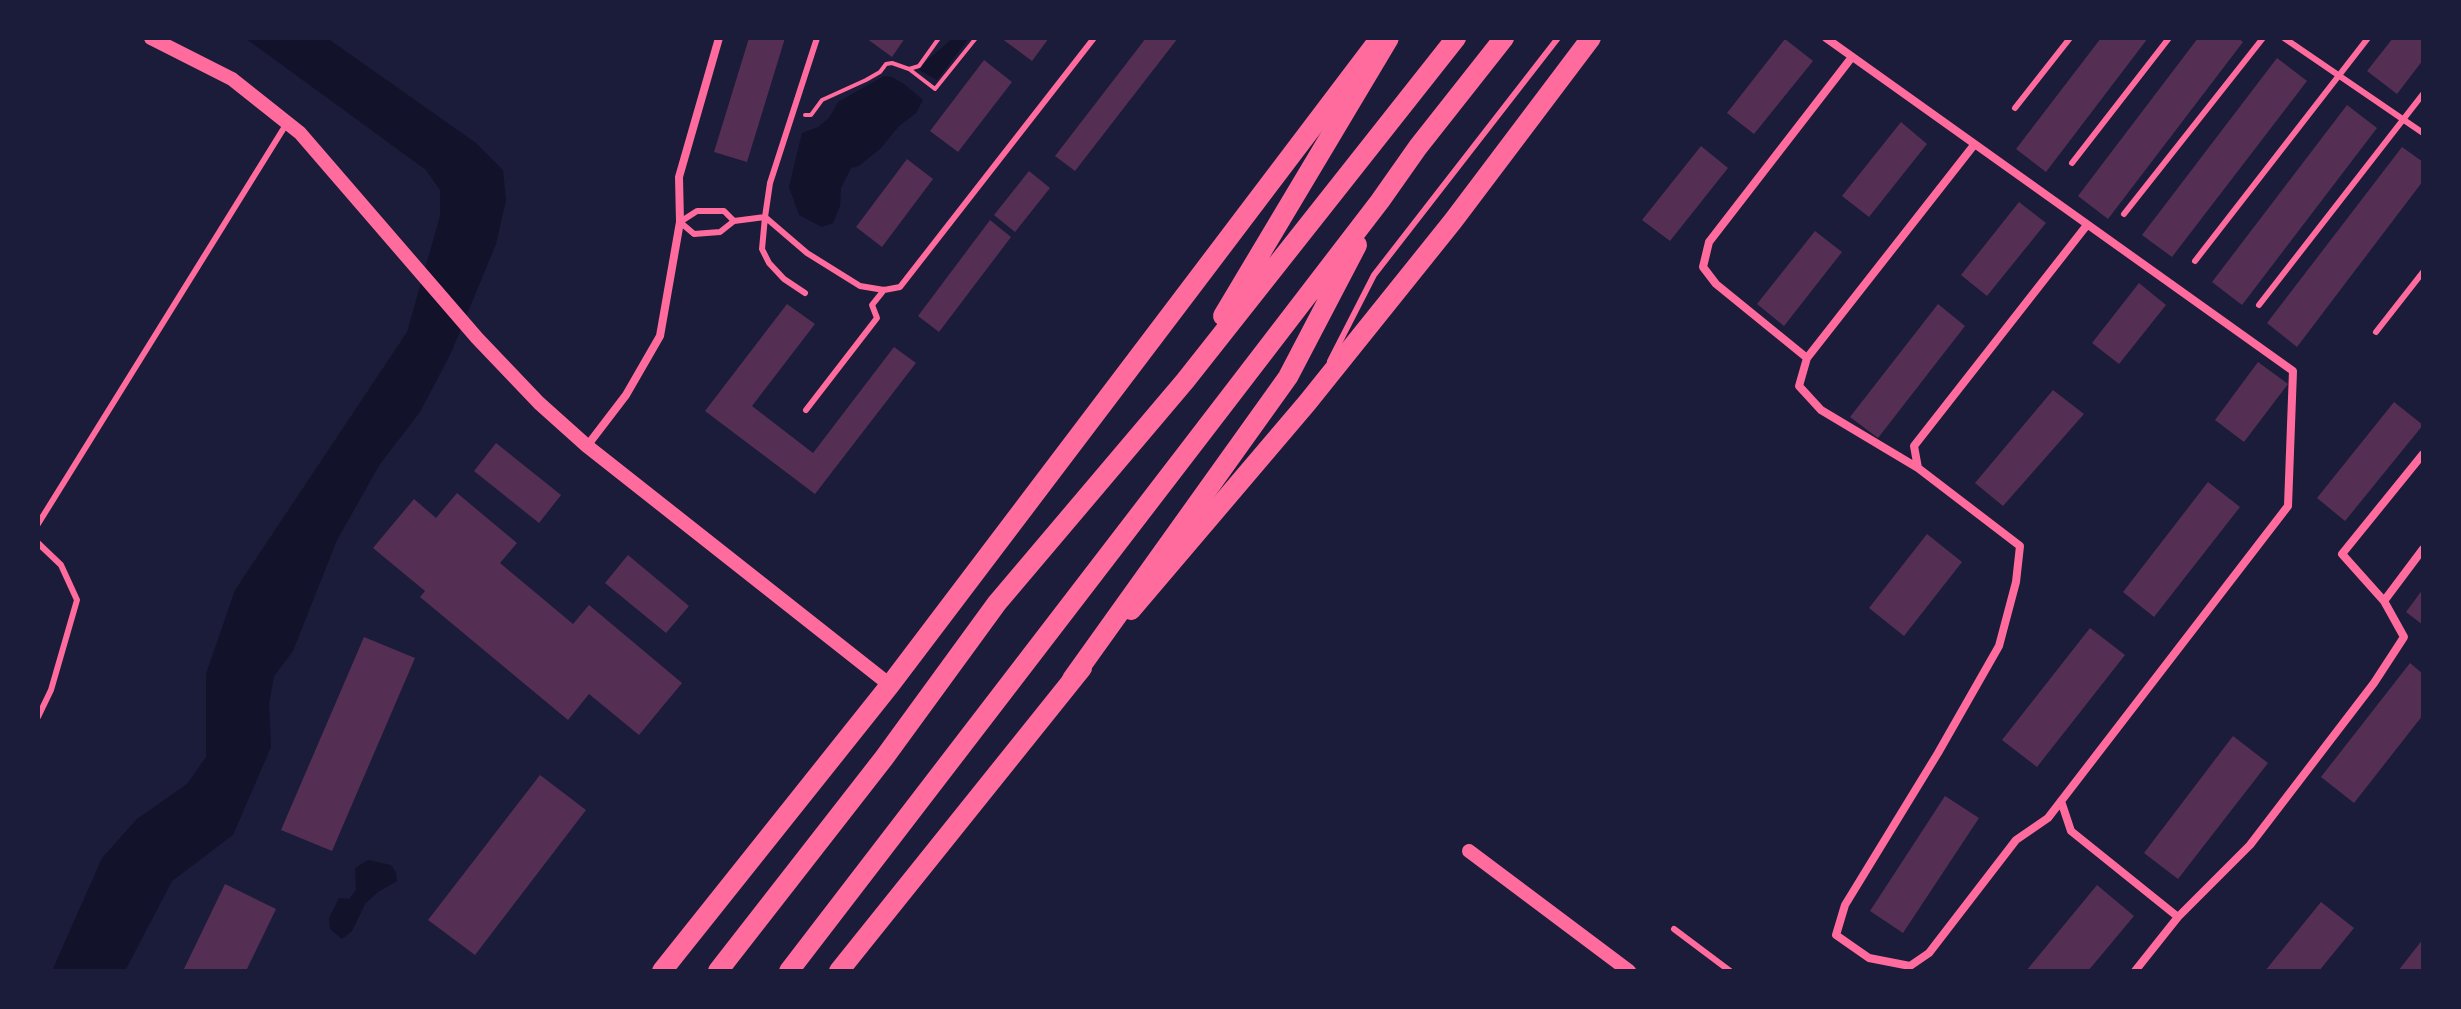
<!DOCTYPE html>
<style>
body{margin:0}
#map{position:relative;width:2461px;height:1009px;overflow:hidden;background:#1b1b3a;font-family:Jost,sans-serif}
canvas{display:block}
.frame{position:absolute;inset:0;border:40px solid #1b1b3a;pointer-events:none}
</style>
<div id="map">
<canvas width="2461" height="1009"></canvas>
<div class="frame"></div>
</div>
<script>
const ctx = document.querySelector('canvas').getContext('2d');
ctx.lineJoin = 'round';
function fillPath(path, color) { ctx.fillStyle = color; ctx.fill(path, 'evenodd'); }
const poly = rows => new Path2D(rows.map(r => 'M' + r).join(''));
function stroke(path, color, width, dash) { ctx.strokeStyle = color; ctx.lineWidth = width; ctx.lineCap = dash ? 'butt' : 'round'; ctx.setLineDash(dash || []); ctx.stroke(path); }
const water = poly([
 [245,38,327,38,476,143,503,170,506,200,496,244,451,353,420,412,380,464,337,540,293,651,274,676,269,704,271,747,233,835,172,881,125,971,52,971,102,858,137,819,187,784,206,757,206,674,235,590,407,332,440,216,440,190,426,170],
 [953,38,969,38,937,80,919,70,923,64],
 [884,76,892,77,904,84,923,100,916,113,899,126,881,148,859,166,851,168,841,188,840,206,833,223,822,227,799,215,789,187,802,133,818,127,829,118,838,102],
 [368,860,391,865,396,873,397,881,378,892,365,904,352,931,342,939,330,929,329,918,339,898,349,899,356,890,355,868]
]);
const building = poly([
 [749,38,785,38,747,162,714,152],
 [866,38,905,38,892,57],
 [1001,38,1049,38,1032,61],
 [1146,38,1178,38,1075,171,1055,156],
 [2101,38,2148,38,2046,172,2016,149],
 [2198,38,2238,38,2243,42,2108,219,2078,196],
 [2393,38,2423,38,2423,60,2397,94,2367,71],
 [1785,39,1813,61,1754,134,1727,113],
 [2277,58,2307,81,2172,257,2142,235],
 [984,60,1012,82,958,152,930,131],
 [2347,105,2377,128,2242,305,2212,282],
 [1901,122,1927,144,1869,217,1842,196],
 [1701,146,1728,168,1670,241,1642,220],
 [2402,147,2423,162,2423,181,2297,347,2267,323],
 [907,159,933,179,882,247,856,227],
 [1029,171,1050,188,1015,232,994,215],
 [2019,202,2046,223,1987,296,1961,275],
 [990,220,1011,237,939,332,918,316],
 [1815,231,1842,252,1784,326,1757,304],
 [2139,283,2166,305,2119,364,2092,343],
 [787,304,815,324,752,406,813,453,894,347,916,363,815,494,705,411],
 [1938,304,1965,326,1878,438,1850,417],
 [2258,362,2288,384,2244,442,2215,420],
 [2053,390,2084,414,2003,506,1975,483],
 [2394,402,2423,425,2345,521,2317,498],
 [496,443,561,495,539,523,474,471],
 [2208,482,2240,507,2154,617,2123,592],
 [457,493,517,543,500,563,573,624,589,605,682,683,639,735,589,694,568,720,420,597,425,591,373,548,414,499,436,518],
 [1927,534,1962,562,1904,636,1869,608],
 [628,555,689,606,666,633,605,583],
 [2423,589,2423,625,2406,612],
 [2090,628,2125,655,2037,767,2002,740],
 [364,637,415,658,332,851,281,830],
 [2410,663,2423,674,2423,715,2354,803,2321,777],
 [2233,736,2268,763,2178,879,2144,853],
 [540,775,586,810,475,955,428,920],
 [1945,796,1979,818,1903,933,1870,911],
 [225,884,276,909,246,971,183,971],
 [2097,885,2134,916,2088,971,2026,971],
 [2321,902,2354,928,2319,971,2265,971],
 [2423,939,2423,971,2398,971]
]);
const path = poly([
 [909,69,935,89,976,38],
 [805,115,811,115,822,100,866,80,880,72,886,64,892,63,909,69,919,66,939,38]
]);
const service = poly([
 [2284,38,2423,133],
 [2015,108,2070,38],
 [2072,163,2169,38],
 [2124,214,2263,38],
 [734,221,724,211,697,211,680,222,694,234,720,232,734,221,765,217,770,183,817,38],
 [2195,261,2368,38],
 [805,293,784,279,769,263,762,249,765,217,807,253,860,286,884,290,900,287,1094,38],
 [2259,305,2423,94],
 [2376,332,2423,272],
 [1330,361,1374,275,1558,38],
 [806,410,877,318,872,305,884,290],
 [38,524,287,123],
 [38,543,61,565,77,600,51,690,38,717],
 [1674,929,1730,971]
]);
const minor = poly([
 [1826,38,2293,371,2288,506,2048,818,2016,840,1929,953,1910,966,1869,958,1836,935,1845,905,1938,753,1999,646,2016,582,2020,546,1918,468,1914,446,2087,225],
 [1807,358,1716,284,1703,267,1709,242,1852,57],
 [587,446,626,395,660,336,680,222,679,177,719,38],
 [1918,468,1821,410,1799,386,1807,358,1974,145],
 [2384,601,2423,549],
 [2061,801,2071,831,2178,917,2250,845,2374,683,2404,637,2384,601,2342,554,2423,454],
 [2135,971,2178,917]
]);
const tertiary = poly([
 [151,38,232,79,300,133,477,338,539,403,587,446,890,685],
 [1469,851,1629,971]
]);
const primary = poly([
 [1131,610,1307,403,1453,221,1591,38],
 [662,971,890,685,1380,38],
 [839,971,1082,668]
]);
const trunk = poly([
 [1223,316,1389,38],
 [1072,679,1288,377,1357,245],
 [718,971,884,758,997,603,1185,381,1456,38],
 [789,971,1380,201,1418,147,1504,38]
]);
fillPath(water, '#12122b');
fillPath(building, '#542f53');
stroke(path, '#ff6b9d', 4);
stroke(service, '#ff6b9d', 6);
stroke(minor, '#ff6b9d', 8);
stroke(tertiary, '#ff6b9d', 14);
stroke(primary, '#ff6b9d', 20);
stroke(trunk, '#ff6b9d', 20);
</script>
